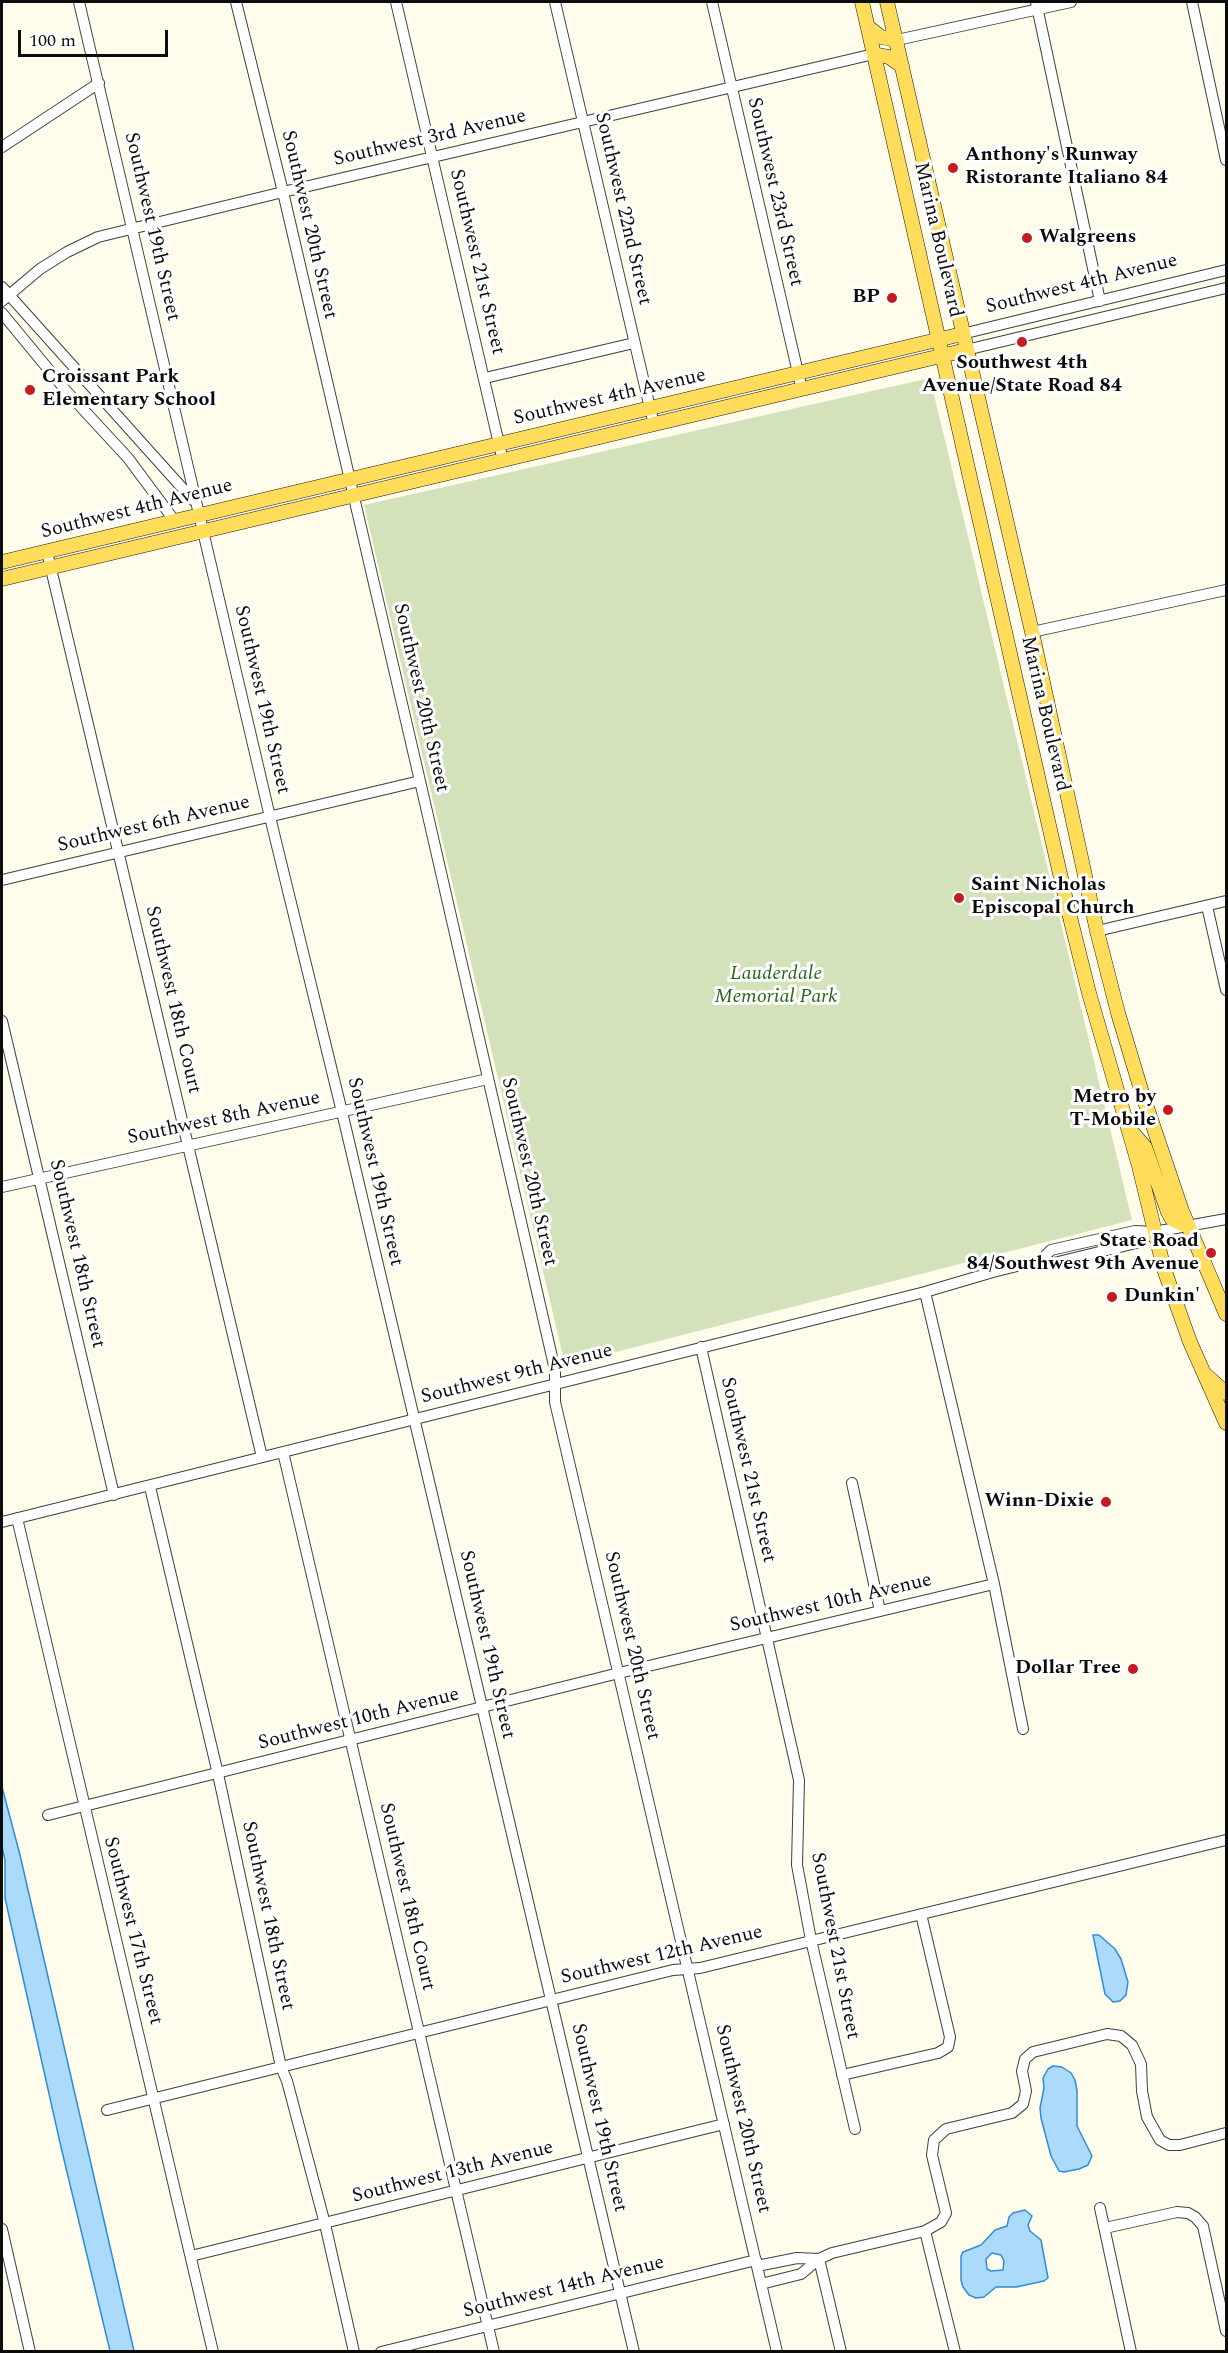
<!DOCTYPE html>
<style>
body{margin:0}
#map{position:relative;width:1228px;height:2353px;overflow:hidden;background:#fffceb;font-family:Spectral,serif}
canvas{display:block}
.frame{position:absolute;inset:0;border:3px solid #0c0c0c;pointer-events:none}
.scale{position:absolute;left:18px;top:30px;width:150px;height:27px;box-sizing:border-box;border:3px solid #0c0c0c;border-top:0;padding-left:8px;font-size:18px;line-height:21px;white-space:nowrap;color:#0c0c0c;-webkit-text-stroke:4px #fff;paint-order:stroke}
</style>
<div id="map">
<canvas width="1228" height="2353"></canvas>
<div class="frame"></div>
<div class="scale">100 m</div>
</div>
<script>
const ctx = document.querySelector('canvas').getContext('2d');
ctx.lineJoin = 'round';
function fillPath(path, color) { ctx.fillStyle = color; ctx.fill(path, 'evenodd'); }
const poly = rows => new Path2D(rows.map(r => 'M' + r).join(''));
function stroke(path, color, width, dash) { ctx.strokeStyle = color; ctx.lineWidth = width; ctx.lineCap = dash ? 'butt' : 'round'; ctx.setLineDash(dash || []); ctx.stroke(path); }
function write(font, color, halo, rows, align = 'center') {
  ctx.font = font + ' Spectral,serif'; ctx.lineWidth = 6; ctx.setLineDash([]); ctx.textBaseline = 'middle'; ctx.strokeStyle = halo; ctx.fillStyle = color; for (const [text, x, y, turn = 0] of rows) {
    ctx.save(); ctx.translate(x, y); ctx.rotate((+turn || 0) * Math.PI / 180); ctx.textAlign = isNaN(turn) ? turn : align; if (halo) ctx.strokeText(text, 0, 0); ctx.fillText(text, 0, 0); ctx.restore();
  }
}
const cemetery = poly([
 [930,378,1132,1220,565,1365,364,505]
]);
const water = poly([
 [2,1787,20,1855,134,2351,110,2351,61,2147,5,1898,5,1860,2,1847,2,1787],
 [1093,1935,1099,1935,1115,1949,1121,1959,1128,1982,1126,1995,1120,2001,1113,2002,1105,1994,1093,1935],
 [1053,2066,1062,2067,1071,2073,1075,2080,1077,2091,1077,2126,1092,2156,1088,2165,1079,2169,1064,2172,1059,2171,1051,2156,1041,2118,1040,2108,1044,2088,1043,2078,1048,2069,1053,2066],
 [1025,2210,1032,2216,1028,2225,1030,2231,1041,2240,1048,2278,1044,2281,1016,2287,996,2287,984,2297,976,2298,969,2295,963,2287,961,2280,961,2256,963,2252,981,2245,995,2230,1007,2226,1009,2217,1013,2213,1025,2210],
 [992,2253,1001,2255,1004,2261,1003,2270,991,2271,987,2269,986,2259,992,2253]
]);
const minor = poly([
 [79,2,270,817,342,1112,634,2352],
 [236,2,283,192,420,781,555,1370,555,1402,777,2352],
 [396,2,503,461],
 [555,2,654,425],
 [712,2,802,390],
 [1036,2,1100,301],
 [1192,2,1226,160],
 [897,40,1071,2],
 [2,147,99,83],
 [2,287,193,500],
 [2,301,40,269,67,252,98,237,283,192,874,54],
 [2,313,68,393,128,458,174,520],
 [962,334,1226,270],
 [966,350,1226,288],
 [485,378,634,343],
 [47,552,262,1457],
 [1032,632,1226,590],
 [2,880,420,781],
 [1207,906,1226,990],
 [1097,931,1226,901],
 [2,1021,114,1495],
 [2,1187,488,1079],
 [1041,1260,1051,1250,1135,1231,1154,1232,1226,1219],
 [925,1292,994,1584,1023,1729],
 [701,1347,799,1780,797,1865,811,1940,855,2129],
 [283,1452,494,2352],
 [852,1483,880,1611],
 [150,1487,218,1774,281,2067,287,2081,325,2224,354,2352],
 [17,1518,213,2352],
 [2,1522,925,1292,993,1272,1041,1260,1054,1263,1136,1243,1154,1232],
 [48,1815,619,1673,994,1584],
 [842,2075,938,2053,948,2047,950,2037,921,1914],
 [107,2110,673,1970,700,1968,1226,1840],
 [1100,2208,1131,2352],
 [1105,2228,1177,2212,1188,2213,1195,2217,1203,2226,1226,2331],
 [2,2229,30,2352],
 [191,2256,724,2124],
 [819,2259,841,2352],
 [757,2266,797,2258,819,2259],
 [761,2284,801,2274,819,2259,832,2253,925,2231],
 [381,2352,756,2260],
 [955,2352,925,2231,941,2222,946,2213,932,2155,934,2140,946,2129,1012,2113,1023,2104,1026,2091,1022,2071,1025,2059,1033,2052,1107,2034,1121,2036,1132,2045,1141,2064,1142,2091,1147,2117,1160,2140,1169,2145,1180,2145,1226,2133]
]);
const major = poly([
 [862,2,1068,909,1089,993,1139,1166,1164,1269,1190,1342,1226,1423],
 [887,2,1032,632,1097,931,1118,1013,1142,1093,1182,1211,1226,1314],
 [868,27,881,37,897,40],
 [874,54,889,57,902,66],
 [2,562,962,334],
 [2,579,966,350],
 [1132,1132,1145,1147,1168,1212,1172,1219,1188,1227],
 [1206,1375,1226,1393]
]);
const markers = [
 [953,168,6,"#c41b1e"],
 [1027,238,6,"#c41b1e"],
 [892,298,6,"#c41b1e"],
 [1022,342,6,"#c41b1e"],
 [30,390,6,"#c41b1e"],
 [959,898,6,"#c41b1e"],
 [1168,1110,6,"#c41b1e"],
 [1211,1253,6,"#c41b1e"],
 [1112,1297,6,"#c41b1e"],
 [1106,1502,6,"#c41b1e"],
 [1133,1669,6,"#c41b1e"]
];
const streetNames = [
 ["Southwest 3rd Avenue",430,139,-13],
 ["Southwest 23rd Street",774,192,77],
 ["Southwest 22nd Street",622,209,77],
 ["Southwest 20th Street",308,225,77],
 ["Southwest 19th Street",151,227,77],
 ["Marina Boulevard",937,240,77],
 ["Southwest 21st Street",476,262,77],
 ["Southwest 4th Avenue",1082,285,-14],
 ["Southwest 4th Avenue",610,398,-13],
 ["Southwest 4th Avenue",137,510,-14],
 ["Southwest 20th Street",420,698,77],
 ["Southwest 19th Street",261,700,77],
 ["Marina Boulevard",1044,714,77],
 ["Southwest 6th Avenue",154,825,-13],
 ["Southwest 18th Court",172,1000,77],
 ["Southwest 8th Avenue",224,1119,-12],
 ["Southwest 19th Street",374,1172,77],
 ["Southwest 20th Street",528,1172,77],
 ["Southwest 18th Street",76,1254,77],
 ["Southwest 9th Avenue",517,1375,-14],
 ["Southwest 21st Street",747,1470,77],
 ["Southwest 10th Avenue",831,1604,-13],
 ["Southwest 19th Street",486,1645,77],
 ["Southwest 20th Street",631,1646,77],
 ["Southwest 10th Avenue",359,1720,-14],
 ["Southwest 18th Court",406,1897,77],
 ["Southwest 18th Street",267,1916,78],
 ["Southwest 17th Street",132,1931,76],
 ["Southwest 21st Street",834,1946,79],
 ["Southwest 12th Avenue",662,1956,-13],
 ["Southwest 19th Street",598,2118,77],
 ["Southwest 20th Street",742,2119,77],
 ["Southwest 13th Avenue",453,2173,-14],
 ["Southwest 14th Avenue",564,2288,-14]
];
const poiNames = [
 ["Anthony's Runway",965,156],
 ["Ristorante Italiano 84",965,179],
 ["Walgreens",1039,238],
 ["BP",880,298,"right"],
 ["Southwest 4th",1022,364,"center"],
 ["Avenue/State Road 84",1022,387,"center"],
 ["Croissant Park",42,378],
 ["Elementary School",42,401],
 ["Saint Nicholas",971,886],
 ["Episcopal Church",971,909],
 ["Metro by",1156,1098,"right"],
 ["T-Mobile",1156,1121,"right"],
 ["State Road",1199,1242,"right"],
 ["84/Southwest 9th Avenue",1199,1265,"right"],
 ["Dunkin'",1124,1297],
 ["Winn-Dixie",1094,1502,"right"],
 ["Dollar Tree",1121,1669,"right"]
];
const parkNames = [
 ["Lauderdale",776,975],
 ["Memorial Park",776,998]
];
fillPath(cemetery, '#d4e2bb');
fillPath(water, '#abdafa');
stroke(water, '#2e8dd6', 1.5);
stroke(minor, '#3f3f3f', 12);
stroke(major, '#1d1d1d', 15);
stroke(minor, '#fff', 10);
stroke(major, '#ffdd5b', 14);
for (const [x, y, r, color] of markers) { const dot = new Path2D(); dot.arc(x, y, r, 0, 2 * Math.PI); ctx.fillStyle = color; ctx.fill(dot); stroke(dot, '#fff', 2); }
write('20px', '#0c0c0c', '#fff', streetNames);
write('bold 20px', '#0c0c0c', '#fff', poiNames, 'left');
write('italic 20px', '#266718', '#fff', parkNames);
</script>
